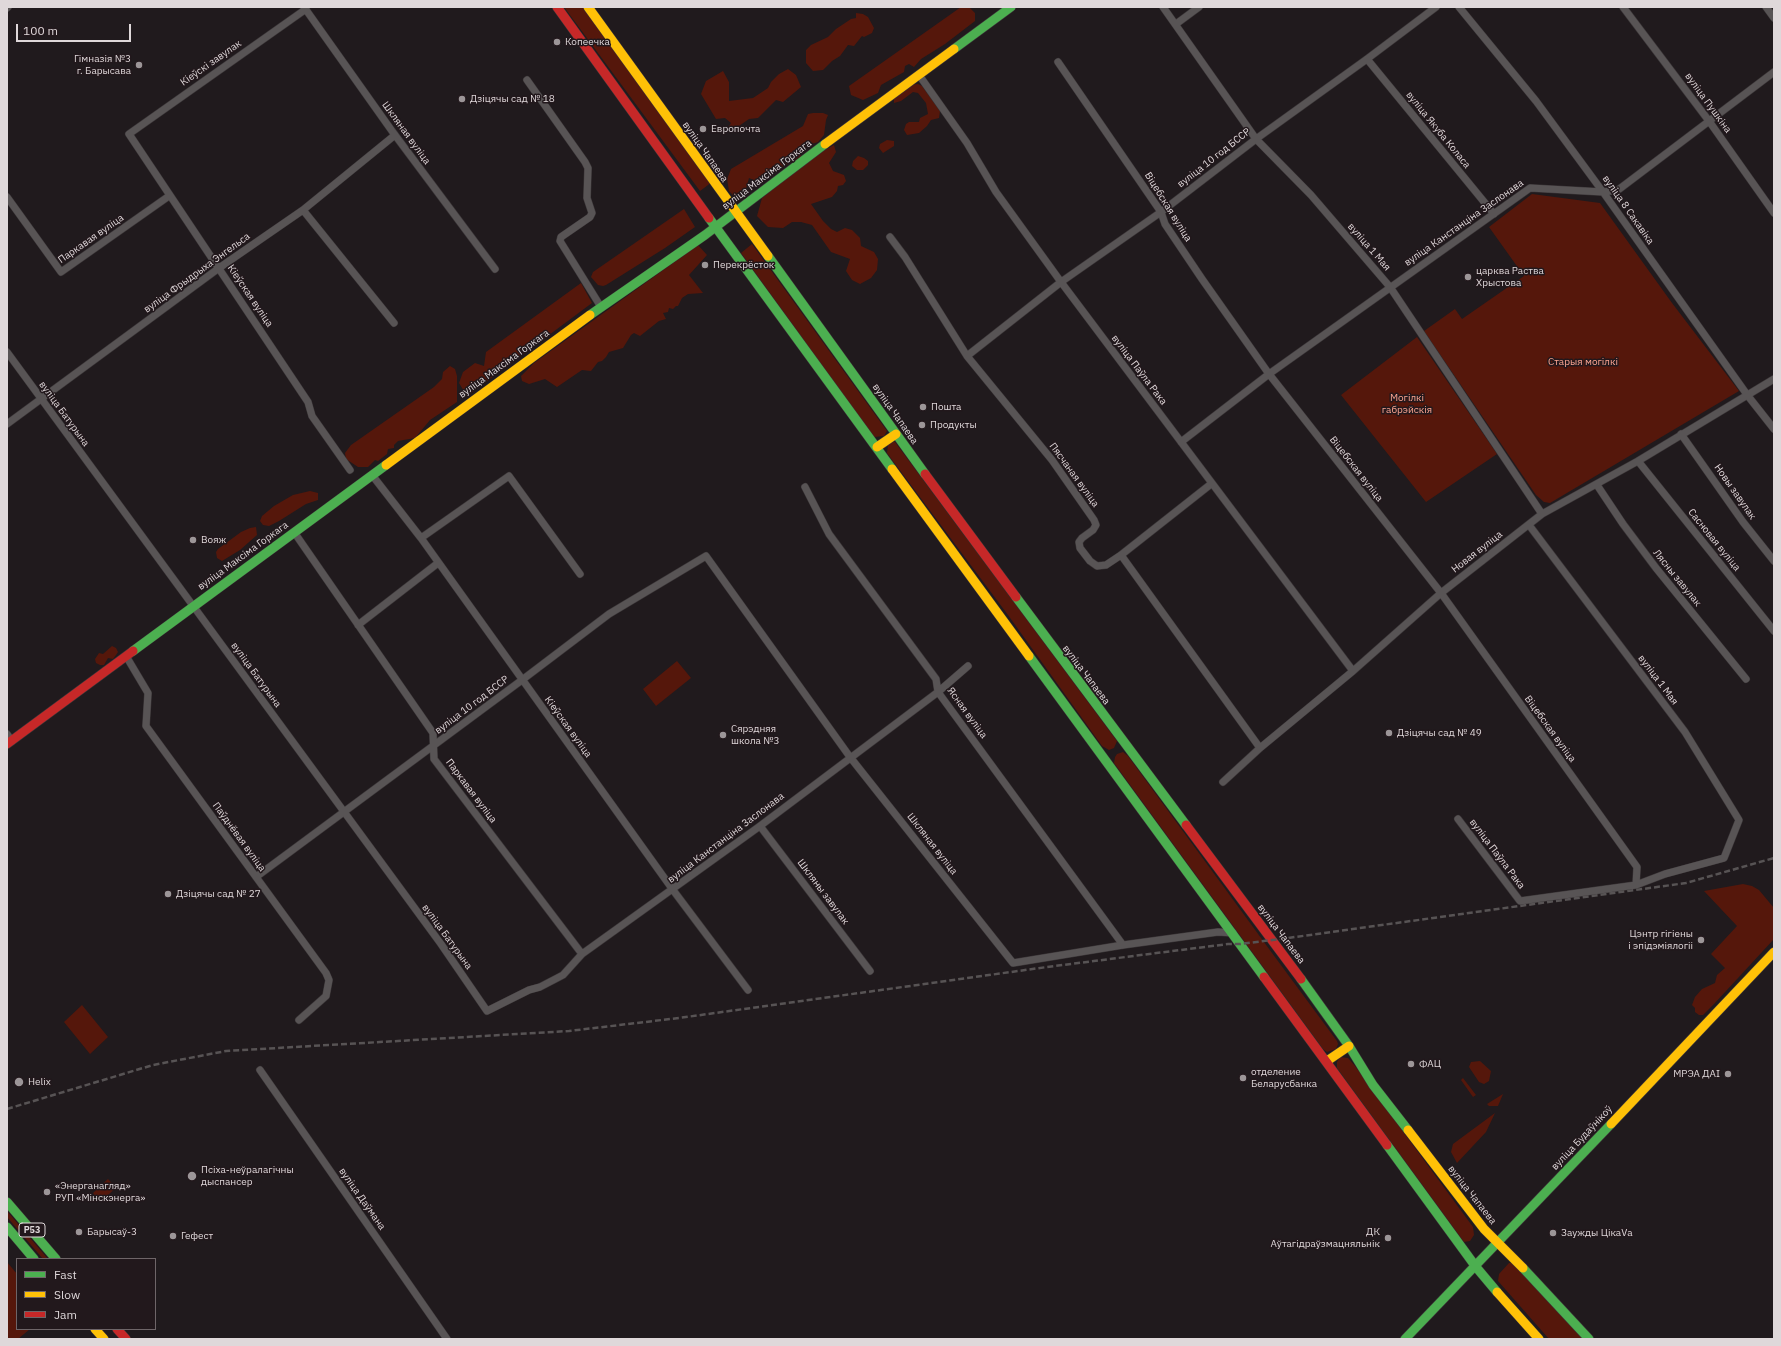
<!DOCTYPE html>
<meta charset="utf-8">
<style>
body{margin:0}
#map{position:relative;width:1781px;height:1346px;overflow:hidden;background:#201a1d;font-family:"IBM Plex Sans",sans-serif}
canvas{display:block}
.frame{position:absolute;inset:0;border:8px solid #dfd8da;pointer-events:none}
.legend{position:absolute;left:16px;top:1258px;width:140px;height:72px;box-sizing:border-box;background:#22181c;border:1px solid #6e6568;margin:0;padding:5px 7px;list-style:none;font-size:12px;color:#dfd8da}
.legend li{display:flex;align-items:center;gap:8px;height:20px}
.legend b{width:20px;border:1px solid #6e6568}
.scale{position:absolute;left:16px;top:24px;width:115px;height:18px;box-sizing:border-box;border:2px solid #dfd8da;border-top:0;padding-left:5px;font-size:12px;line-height:14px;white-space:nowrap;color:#dfd8da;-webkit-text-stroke:3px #22181c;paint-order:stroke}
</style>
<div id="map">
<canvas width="1781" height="1346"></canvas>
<div class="frame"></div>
<ul class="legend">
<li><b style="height:5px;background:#4caf50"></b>Fast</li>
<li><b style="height:5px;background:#ffc107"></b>Slow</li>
<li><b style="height:5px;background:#c62828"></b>Jam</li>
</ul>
<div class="scale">100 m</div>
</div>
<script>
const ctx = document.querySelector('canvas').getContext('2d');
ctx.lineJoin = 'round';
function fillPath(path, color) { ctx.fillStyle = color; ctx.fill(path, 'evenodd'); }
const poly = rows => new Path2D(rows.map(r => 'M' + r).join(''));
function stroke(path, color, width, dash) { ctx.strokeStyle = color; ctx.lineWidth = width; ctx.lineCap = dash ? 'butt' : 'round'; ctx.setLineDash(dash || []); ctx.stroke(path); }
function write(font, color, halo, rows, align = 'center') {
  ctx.font = font + ' "IBM Plex Sans",sans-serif'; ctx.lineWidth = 3; ctx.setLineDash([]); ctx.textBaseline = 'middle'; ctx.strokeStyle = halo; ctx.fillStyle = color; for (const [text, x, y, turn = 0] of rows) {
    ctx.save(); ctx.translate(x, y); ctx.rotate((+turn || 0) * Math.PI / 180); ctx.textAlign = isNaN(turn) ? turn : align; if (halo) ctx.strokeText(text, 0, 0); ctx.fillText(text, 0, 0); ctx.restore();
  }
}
const green = poly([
 [564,7,584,7,712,182,700,191],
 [961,7,969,7,975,13,975,21,945,44,921,59,914,67,909,64,905,66,904,72,881,85,878,93,863,100,851,95,849,86],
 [856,13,863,14,868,17,874,28,872,33,864,37,862,36,854,46,848,45,840,56,832,61,823,70,813,71,806,63,806,50,811,45,828,37,836,29,851,19,856,18],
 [788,69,796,75,801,87,783,102,776,100,758,118,749,119,736,128,727,129,731,123,725,118,716,119,701,94,706,81,723,71,729,82,729,101,753,98,768,88,771,82,779,74],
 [918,84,922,86,940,111,939,118,931,120,927,126,919,133,907,135,904,130,906,124,909,122,919,122,920,118,928,114,926,103,918,93,913,92,901,101,894,103,894,98,909,85],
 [813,113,823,113,828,115,826,120,824,135,818,142,806,146,801,152,801,156,781,168,775,168,766,178,758,182,749,178,746,189,742,195,734,196,729,191,727,179,731,169,803,126,808,114],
 [887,140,894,141,894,146,883,153,879,148,880,144],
 [834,145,836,152,829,163,833,171,844,175,846,181,843,185,838,186,837,191,832,197,811,204,823,221,831,229,837,232,845,228,852,230,860,238,861,246,874,252,878,259,877,270,871,278,860,284,852,280,846,271,850,259,831,252,812,225,801,222,792,222,783,228,768,227,757,216,762,198,814,156],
 [858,156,864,158,868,161,868,165,863,170,857,170,852,166,853,161],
 [1532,194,1600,203,1672,303,1739,391,1550,503,1544,502,1536,495,1424,331,1455,309,1462,319,1524,276,1489,227],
 [684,209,695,227,665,248,606,285,603,286,598,285,591,277,593,272],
 [752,244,887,431,884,436,874,437,741,253],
 [698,245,707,255,689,275,703,293,688,294,682,298,678,306,676,306,673,309,669,308,668,312,663,313,666,319,659,321,640,336,634,333,631,335,623,348,609,352,606,357,602,361,598,362,591,371,582,370,557,387,545,379,529,384,522,381,521,376,534,363],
 [581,283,592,303,467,396,459,383,463,372,475,363,484,366,486,352],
 [1417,337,1497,454,1426,502,1341,395],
 [450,366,455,369,457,376,457,402,430,420,415,438,398,441,394,445,394,448,388,449,387,454,378,461,375,460,368,467,358,467,346,459,345,453,351,445,434,387,442,379,443,372],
 [893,442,895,442,1117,741,1114,748,1109,750,1102,746,1008,615,887,453,888,445],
 [310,491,318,493,318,500,306,504,279,521,269,526,263,525,260,521,262,516,274,506,293,495],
 [256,527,257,535,240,550,222,561,217,558,216,552,218,549,241,532,250,528],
 [112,646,116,648,118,652,116,655,113,659,108,658,104,665,100,665,96,663,95,659,99,653,103,654],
 [677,661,691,678,656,706,643,689],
 [1123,752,1128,756,1272,953,1337,1041,1338,1044,1336,1049,1327,1052,1323,1049,1114,763,1115,757,1117,754],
 [1743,884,1752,886,1759,890,1774,908,1774,939,1714,1004,1703,1015,1699,1015,1695,1012,1695,1008,1692,1005,1695,997,1702,989,1715,983,1717,975,1725,968,1711,954,1737,926,1704,891],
 [82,1005,108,1037,90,1054,64,1022],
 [1340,1057,1348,1058,1355,1066,1473,1227,1474,1235,1470,1241,1464,1242,1337,1068,1337,1062],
 [1480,1061,1491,1071,1489,1081,1484,1084,1479,1082,1469,1067,1471,1062],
 [1463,1078,1476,1095,1473,1097,1461,1080],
 [1503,1094,1498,1106,1489,1106,1487,1104],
 [1495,1113,1486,1132,1457,1163,1451,1152,1453,1144],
 [108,1179,116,1188,100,1202,93,1193],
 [7,1211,48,1259,43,1259,7,1217],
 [7,1262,17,1274,17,1329,30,1329,18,1339,9,1339,7,1336],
 [1509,1263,1513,1263,1585,1339,1549,1339,1498,1281,1499,1274]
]);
const street = poly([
 [304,7,392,131,495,269],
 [1163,7,1256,139,1311,195,1390,287,1542,514],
 [1459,7,1536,101,1603,192,1748,396,1774,429],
 [1623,7,1709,121,1774,213],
 [1766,7,1774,18],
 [7,8,8,7],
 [306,9,129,134,308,402,312,416,350,470],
 [1176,24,1199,7],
 [1367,59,1494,214],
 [1058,62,1161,212,1165,224,1202,279,1269,374,1441,593,1637,867,1636,885],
 [919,75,967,143,996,192,1061,282,1353,671],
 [527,80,585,162,588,168,587,198,592,213,590,217,561,237,560,241,601,307],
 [7,197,61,272,169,196],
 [303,210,394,323],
 [890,237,905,257,967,356,1052,460,1094,520,1096,525,1093,530,1082,538,1079,542,1080,548,1090,561,1097,566,1106,565,1121,555,1260,748],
 [7,352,441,944,487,1011,529,990,540,987,563,975,582,954,760,826,938,692,968,666],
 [967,356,1061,282,1161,212,1256,139,1367,59,1436,7],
 [7,424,219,268,303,210,395,135],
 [1681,434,1743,522,1774,561],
 [1181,442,1269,374,1530,188,1603,192,1618,190,1774,72],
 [1638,461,1774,631],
 [372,475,421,538,673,890,748,990],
 [1597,485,1623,524,1656,568,1746,679],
 [805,487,829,534,936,679,938,692,1123,945],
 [294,532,433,733,434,759,582,954],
 [421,538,509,476,580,574],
 [1121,555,1211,484],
 [358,625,438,563],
 [126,656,148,693,146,726,326,973,329,980,326,996,299,1020],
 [7,734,12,741],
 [1223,782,1260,748,1353,671,1441,593,1542,514,1638,461,1774,379],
 [1458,819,1520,901,1636,885,1665,874,1724,858,1739,820,1685,732,1529,525],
 [760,826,870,971],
 [256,877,522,680,609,614,706,556,850,757,1013,963,1123,945,1218,932,1233,933],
 [260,1070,447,1339]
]);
const fast = poly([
 [954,49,1011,7],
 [709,218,892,469],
 [768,256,925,474],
 [590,315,705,235,825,144],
 [1016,597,1186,825],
 [133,651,386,465],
 [1029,656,1264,977],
 [1301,979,1349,1046,1373,1085,1408,1130],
 [1387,1145,1476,1267,1497,1292],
 [7,1202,56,1259],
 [7,1227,34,1259],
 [1523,1268,1589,1339],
 [1405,1339,1611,1124]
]);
const slow = poly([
 [588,7,768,256],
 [825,144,954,49],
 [877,447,896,434],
 [386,465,590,315],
 [892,469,1029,656],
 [1327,1061,1349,1046],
 [1611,1124,1774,952],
 [1408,1130,1484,1229,1523,1268],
 [1497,1292,1539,1339],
 [95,1329,104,1339]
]);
const jam = poly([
 [557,7,709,218],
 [925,474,1016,597],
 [7,744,133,651],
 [1186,825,1301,979],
 [1264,977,1387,1145],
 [117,1329,126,1339]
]);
const rail = poly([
 [7,1109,153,1065,226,1051,569,1031,679,1018,1047,967,1228,944,1240,944,1288,938,1686,883,1774,858]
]);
const markers = [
 [557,42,4,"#9c9698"],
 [139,65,4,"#9c9698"],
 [462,99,4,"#9c9698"],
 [703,129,4,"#9c9698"],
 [705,265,4,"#9c9698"],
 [1468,277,4,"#9c9698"],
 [923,407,4,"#9c9698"],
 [922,425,4,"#9c9698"],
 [193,540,4,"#9c9698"],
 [1389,733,4,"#9c9698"],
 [723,735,4,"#9c9698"],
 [168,894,4,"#9c9698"],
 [1701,940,4,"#9c9698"],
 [1411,1064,4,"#9c9698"],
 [1728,1074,4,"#9c9698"],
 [1243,1078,4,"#9c9698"],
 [19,1082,5,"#9c9698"],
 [192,1176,5,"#9c9698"],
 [47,1192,4,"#9c9698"],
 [79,1232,4,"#9c9698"],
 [1553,1233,4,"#9c9698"],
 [173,1236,4,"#9c9698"],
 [1388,1238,4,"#9c9698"]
];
const shields = [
 [32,1230,26]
];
const shieldNames = [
 ["Р53",32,1230]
];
const poiNames = [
 ["Копеечка",565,42],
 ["Гімназія №3",131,59,"right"],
 ["г. Барысава",131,71,"right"],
 ["Дзіцячы сад № 18",470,99],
 ["Европочта",711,129],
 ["Перекрёсток",713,265],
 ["царква Раства",1476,271],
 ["Хрыстова",1476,283],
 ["Пошта",931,407],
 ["Продукты",930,425],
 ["Вояж",201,540],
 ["Сярэдняя",731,729],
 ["школа №3",731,741],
 ["Дзіцячы сад № 49",1397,733],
 ["Дзіцячы сад № 27",176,894],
 ["Цэнтр гігіены",1693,934,"right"],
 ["і эпідэміялогіі",1693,946,"right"],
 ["ФАЦ",1419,1064],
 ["отделение",1251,1072],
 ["Беларусбанка",1251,1084],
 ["МРЭА ДАІ",1720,1074,"right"],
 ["Helix",28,1082],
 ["Псіха-неўралагічны",201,1170],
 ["дыспансер",201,1182],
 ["«Энерганагляд»",55,1186],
 ["РУП «Мінскэнерга»",55,1198],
 ["Барысаў-3",87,1232],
 ["ДК",1380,1232,"right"],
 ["Аўтагідраўзмацняльнік",1380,1244,"right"],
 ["Заужды ЦікаVа",1561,1233],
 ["Гефест",181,1236]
];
const streetNames = [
 ["Кіеўскі завулак",211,63,-35],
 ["вуліца Пушкіна",1708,103,54],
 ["вуліца Якуба Коласа",1438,130,51],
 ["Шкляная вуліца",406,133,54],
 ["вуліца Чапаева",705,152,55],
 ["вуліца 10 год БССР",1214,158,-38],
 ["вуліца Максіма Горкага",767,175,-37],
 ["Віцебская вуліца",1168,207,58],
 ["вуліца 8 Сакавіка",1628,210,55],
 ["вуліца Канстанціна Заслонава",1464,223,-35],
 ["Паркавая вуліца",91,239,-35],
 ["вуліца 1 Мая",1369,247,49],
 ["вуліца Фрыдрыха Энгельса",197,273,-36],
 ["Кіеўская вуліца",250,296,56],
 ["вуліца Максіма Горкага",504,364,-36],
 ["вуліца Паўла Рака",1139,370,53],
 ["вуліца Батурына",64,414,54],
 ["вуліца Чапаева",895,414,55],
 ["Віцебская вуліца",1356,469,52],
 ["Пясчаная вуліца",1074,475,54],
 ["Новы завулак",1735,492,55],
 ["Сасновая вуліца",1714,540,51],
 ["Новая вуліца",1477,552,-38],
 ["вуліца Максіма Горкага",243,556,-36],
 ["Лясны завулак",1677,578,51],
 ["вуліца Батурына",256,675,54],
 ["вуліца Чапаева",1086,675,53],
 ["вуліца 1 Мая",1658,680,53],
 ["вуліца 10 год БССР",472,705,-37],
 ["Ясная вуліца",967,713,54],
 ["Кіеўская вуліца",568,727,54],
 ["Віцебская вуліца",1550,729,54],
 ["Паркавая вуліца",471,791,53],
 ["Паўднёвая вуліца",239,837,54],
 ["вуліца Канстанціна Заслонава",726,838,-37],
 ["Шкляная вуліца",932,844,52],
 ["вуліца Паўла Рака",1497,854,53],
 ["Шкляны завулак",823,892,53],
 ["вуліца Чапаева",1281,934,53],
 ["вуліца Батурына",447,937,54],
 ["вуліца Будаўнікоў",1582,1138,-47],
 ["вуліца Чапаева",1472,1195,52],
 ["вуліца Даўмана",362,1199,55]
];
const parkNames = [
 ["Старыя могілкі",1583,362],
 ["Могілкі",1407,398],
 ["габрэйскія",1407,410]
];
fillPath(green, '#55170b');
stroke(street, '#3c3739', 8);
stroke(fast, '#3c3739', 10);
stroke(slow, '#3c3739', 10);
stroke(jam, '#3c3739', 10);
stroke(street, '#585455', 7);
stroke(fast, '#4caf50', 9);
stroke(slow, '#ffc107', 9);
stroke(jam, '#c62828', 9);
stroke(rail, '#575354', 2.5, [6, 3]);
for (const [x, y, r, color] of markers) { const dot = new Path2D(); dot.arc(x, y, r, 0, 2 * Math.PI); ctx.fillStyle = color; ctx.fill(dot); stroke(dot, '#22181c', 1.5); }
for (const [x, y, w] of shields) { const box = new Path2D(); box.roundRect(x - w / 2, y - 7, w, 14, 3); ctx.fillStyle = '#22181c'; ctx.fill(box); stroke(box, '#dfd8da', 1); }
write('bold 9px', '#dfd8da', null, shieldNames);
write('10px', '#dfd8da', '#22181c', poiNames, 'left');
write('10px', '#dfd8da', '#22181c', streetNames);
write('10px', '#fda591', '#22181c', parkNames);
</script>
